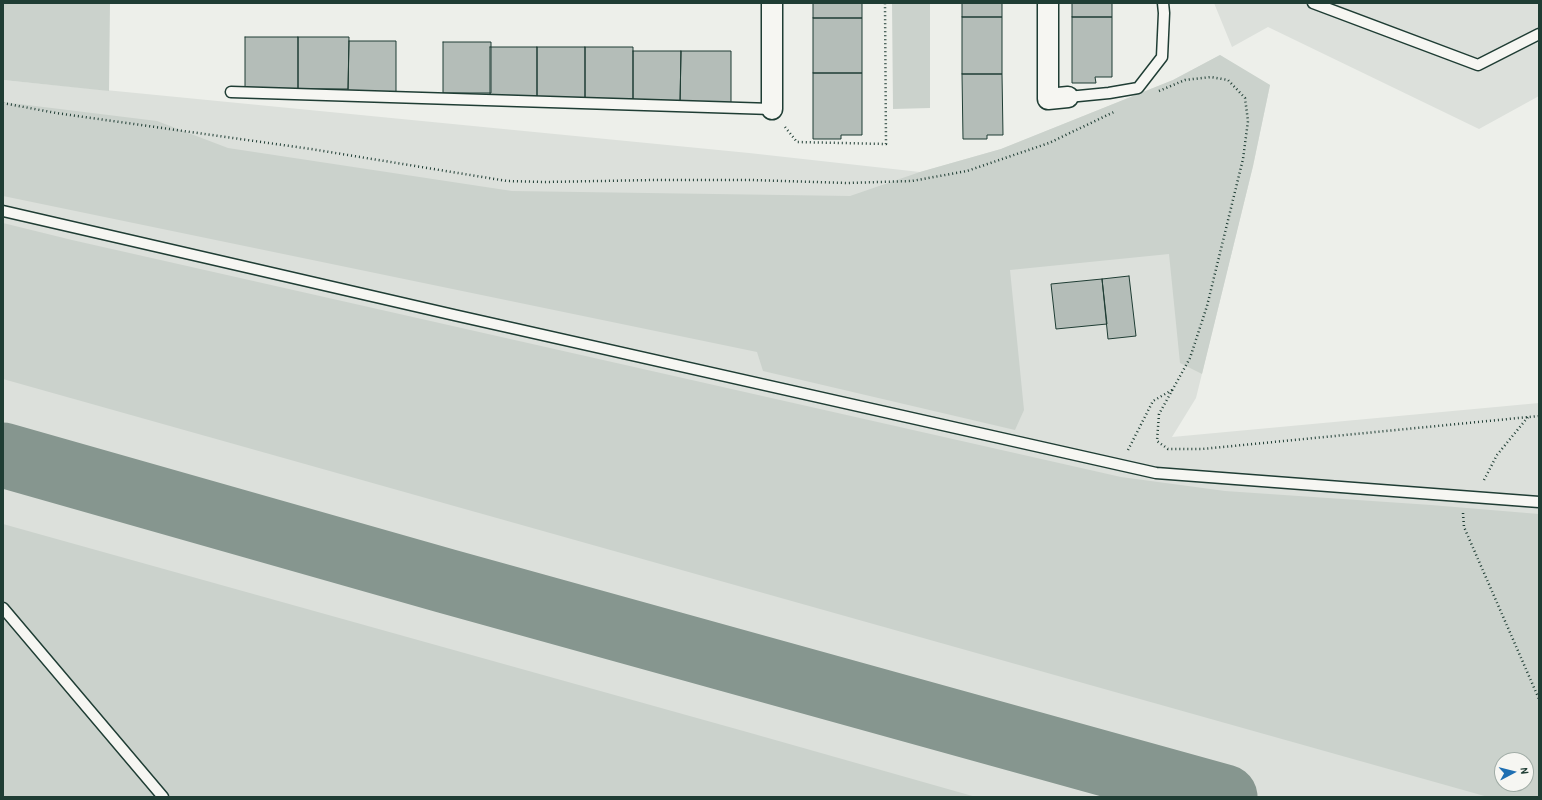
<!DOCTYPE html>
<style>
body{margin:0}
#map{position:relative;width:1542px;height:800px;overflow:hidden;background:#edefea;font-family:"Patrick Hand",sans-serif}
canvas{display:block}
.frame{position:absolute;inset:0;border:4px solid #1f3d34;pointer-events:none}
.north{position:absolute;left:1494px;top:752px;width:40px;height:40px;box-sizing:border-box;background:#f6f6f2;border:1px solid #a0aca6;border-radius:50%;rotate:83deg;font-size:11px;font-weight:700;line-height:16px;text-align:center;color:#1f3d34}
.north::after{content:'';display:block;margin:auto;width:14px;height:18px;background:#1f6fb2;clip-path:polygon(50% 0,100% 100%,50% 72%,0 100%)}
</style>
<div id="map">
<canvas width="1542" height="800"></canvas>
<div class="frame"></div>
<div class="north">N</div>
</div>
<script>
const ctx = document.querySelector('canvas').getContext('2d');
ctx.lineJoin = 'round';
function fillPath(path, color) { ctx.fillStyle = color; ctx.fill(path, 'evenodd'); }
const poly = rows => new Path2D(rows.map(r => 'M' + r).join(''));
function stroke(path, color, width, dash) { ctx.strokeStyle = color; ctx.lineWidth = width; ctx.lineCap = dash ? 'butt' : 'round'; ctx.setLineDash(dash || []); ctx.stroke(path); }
const built = poly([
 [1214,3,1539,3,1539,96,1479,129,1268,27,1232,47],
 [1220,55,1270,85,1253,166,1196,398,1172,437,1539,403,1539,797,3,797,3,80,749,153,920,172,1001,149,1173,80],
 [1502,760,1526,760,1526,784,1502,784]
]);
const green = poly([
 [3,3,110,3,109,91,3,80],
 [892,3,930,3,930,108,893,109],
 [1220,55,1270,85,1253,166,1202,374,1180,363,1169,254,1010,270,1024,410,1015,430,763,371,757,352,3,196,3,102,157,121,228,148,512,191,850,196,920,172,1001,149,1173,80],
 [3,223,72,240,1121,477,1225,491,1431,505,1539,514,1539,797,1488,797,3,379],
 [1502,760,1526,760,1526,784,1502,784],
 [3,524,747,732,976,797,3,797]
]);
const taxiway = poly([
 [3,455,446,581,1225,797]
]);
const building = poly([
 [813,3,862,3,862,18,813,18,813,3],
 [962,3,1002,3,1002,17,962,17,962,3],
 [1072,3,1112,3,1112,17,1072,17,1072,3],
 [962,17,1002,17,1002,74,962,74,962,17],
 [1072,17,1112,17,1112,77,1095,77,1096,83,1072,83,1072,17],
 [813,18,862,18,862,73,813,73,813,18],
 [245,37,298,37,298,89,245,89,245,37],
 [298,37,349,37,348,89,298,89,298,37],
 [349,41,396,41,396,93,348,93,349,41],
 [443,42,491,42,491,93,443,93,443,42],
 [490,47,537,47,537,99,490,99,490,47],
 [537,47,585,47,585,99,537,99,537,47],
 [585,47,633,47,633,99,585,99,585,47],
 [633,51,681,51,680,104,633,103,633,51],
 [681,51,731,51,731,104,680,104,681,51],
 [813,73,862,73,862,135,841,135,841,139,813,139,813,73],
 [962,74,1002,74,1003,135,987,135,987,139,963,139,962,74],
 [1129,276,1136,336,1108,339,1102,279,1129,276],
 [1102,279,1107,324,1056,329,1051,284,1102,279]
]);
const path = poly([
 [1159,91,1185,80,1211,77,1228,80,1245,98,1248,121,1243,159,1207,306,1190,358,1159,414,1157,441,1168,449,1202,449,1539,416],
 [3,103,56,113,311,149,507,181,545,182,654,180,750,180,846,183,912,181,967,171,1049,143,1116,111],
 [785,127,797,142,886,144,885,3],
 [1128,450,1153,401,1172,390],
 [1484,480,1497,455,1528,417],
 [1463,513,1464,527,1539,699]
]);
const service = poly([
 [1313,3,1478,65,1539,34],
 [231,92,772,109],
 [1068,97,1109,93,1138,88,1162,57,1164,13,1163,3],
 [3,211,454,315,1156,473,1539,502],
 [3,608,163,797]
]);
const minor = poly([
 [1048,3,1048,99,1068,97],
 [772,109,772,3]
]);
fillPath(built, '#dce0db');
fillPath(green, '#cbd2cc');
stroke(taxiway, '#86968f', 65);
fillPath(building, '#b4bdb8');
stroke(building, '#1f3d34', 1);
stroke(service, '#1f3d34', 13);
stroke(minor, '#1f3d34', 23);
stroke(path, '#1f3d34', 2.5, [1, 3]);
stroke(service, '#f6f6f2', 10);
stroke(minor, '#f6f6f2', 20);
</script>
